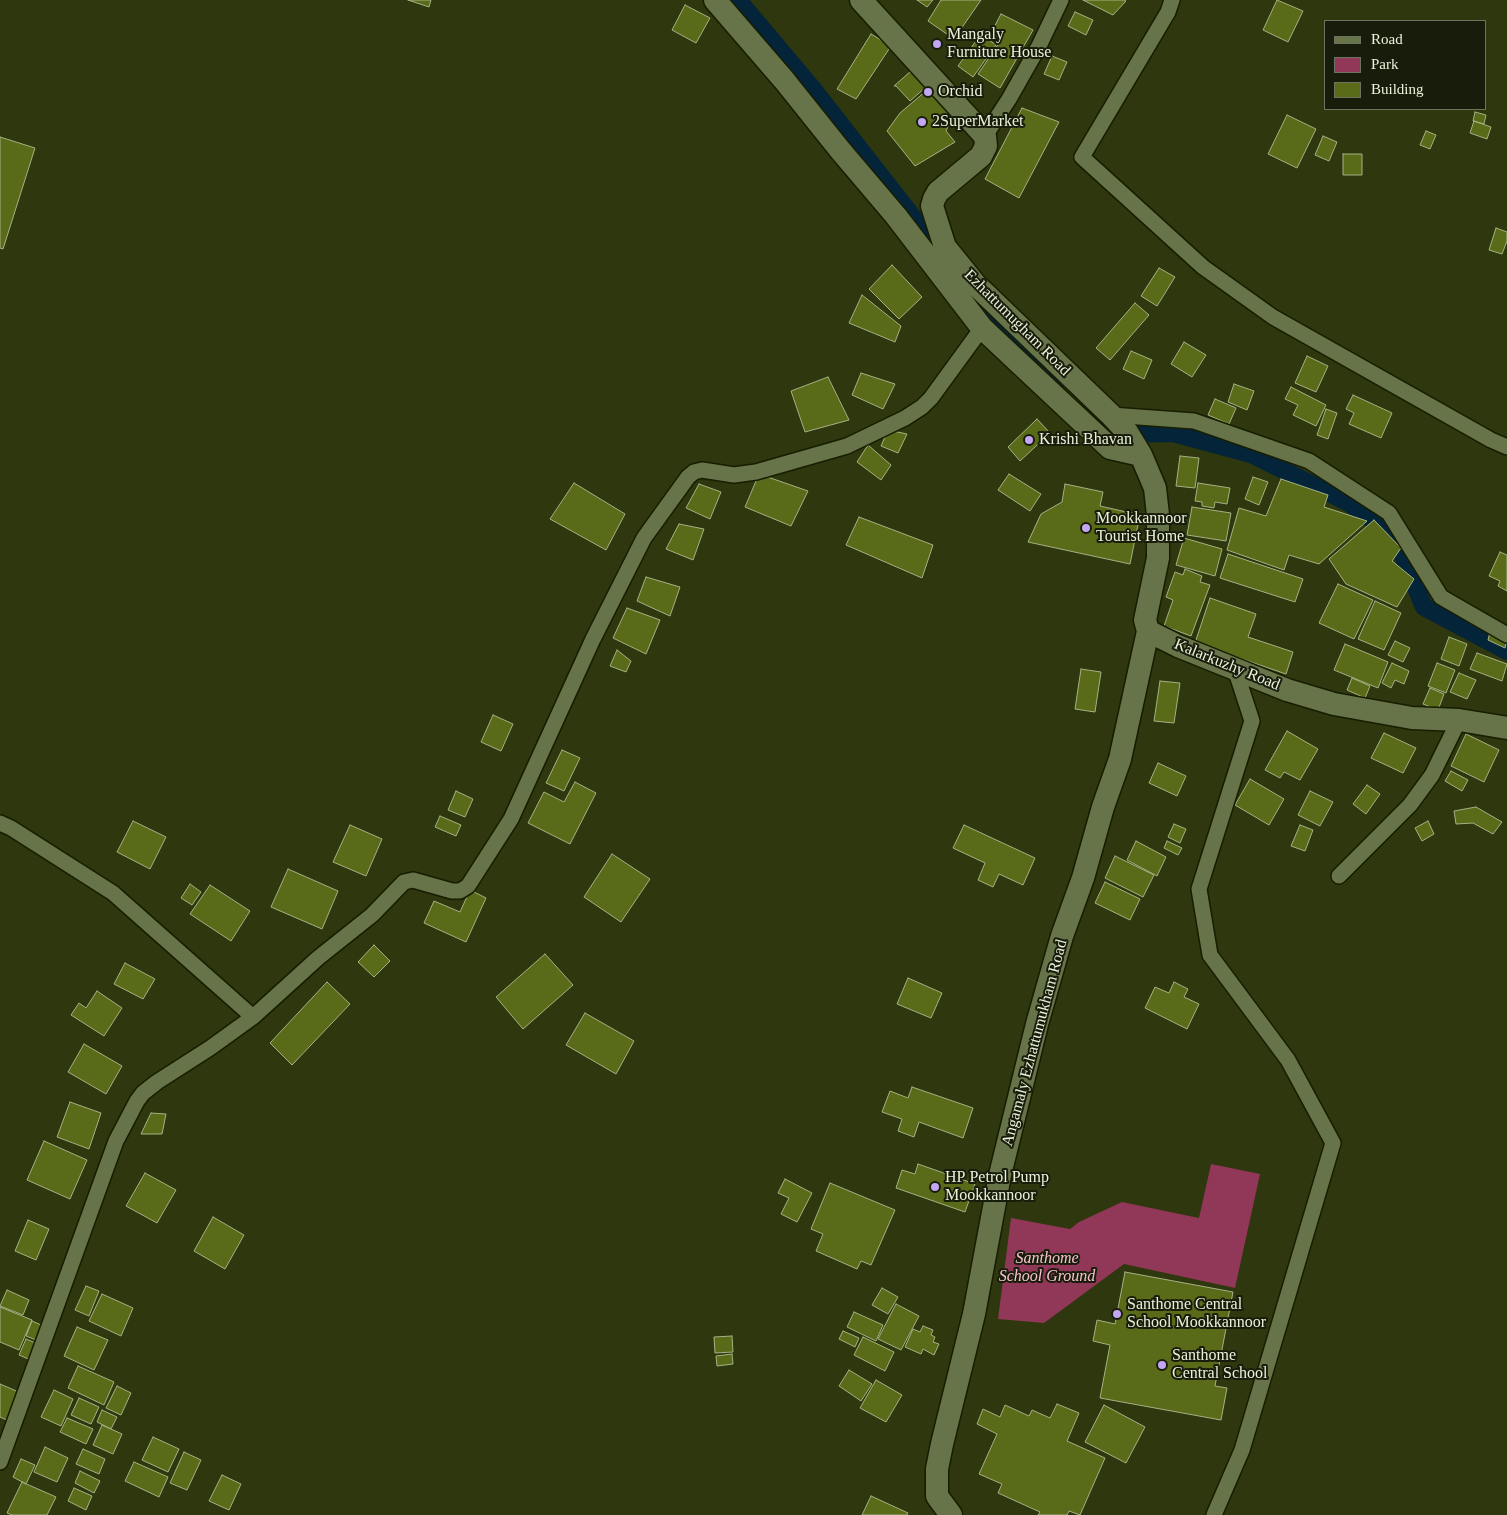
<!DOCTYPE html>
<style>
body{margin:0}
#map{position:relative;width:1507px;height:1515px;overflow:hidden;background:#2e370d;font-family:"Times New Roman",serif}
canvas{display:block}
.legend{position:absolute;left:1324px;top:20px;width:162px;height:90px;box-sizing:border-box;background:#181c0b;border:1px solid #6c725e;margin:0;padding:6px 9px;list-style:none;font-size:15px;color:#eaf2da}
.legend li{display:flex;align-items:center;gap:10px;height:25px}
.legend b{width:25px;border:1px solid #6c725e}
</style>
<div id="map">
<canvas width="1507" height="1515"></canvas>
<ul class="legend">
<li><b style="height:6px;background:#677348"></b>Road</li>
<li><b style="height:14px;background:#913757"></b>Park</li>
<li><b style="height:14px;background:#596b18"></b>Building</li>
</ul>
</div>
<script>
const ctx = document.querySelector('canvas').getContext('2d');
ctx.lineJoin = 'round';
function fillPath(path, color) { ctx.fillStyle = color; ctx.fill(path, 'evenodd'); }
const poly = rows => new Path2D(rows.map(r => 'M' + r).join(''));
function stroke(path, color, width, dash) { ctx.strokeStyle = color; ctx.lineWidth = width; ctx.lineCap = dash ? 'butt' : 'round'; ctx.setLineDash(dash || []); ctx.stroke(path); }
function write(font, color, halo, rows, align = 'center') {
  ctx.font = font + ' "Times New Roman",serif'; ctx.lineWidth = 4; ctx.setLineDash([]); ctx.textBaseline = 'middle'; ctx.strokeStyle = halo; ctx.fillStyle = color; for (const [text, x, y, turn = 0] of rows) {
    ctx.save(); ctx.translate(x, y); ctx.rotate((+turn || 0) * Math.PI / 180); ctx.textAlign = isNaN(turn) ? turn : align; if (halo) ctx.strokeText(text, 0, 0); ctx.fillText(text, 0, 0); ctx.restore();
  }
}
const green = poly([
 [1211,1164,1260,1174,1235,1288,1124,1264,1044,1323,998,1319,1011,1218,1070,1229,1079,1222,1122,1202,1199,1218]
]);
const canal = poly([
 [738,0,813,89,944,257],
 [969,289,998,327,1057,383],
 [1128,434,1173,433,1251,454,1349,503,1395,536,1424,607,1507,651]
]);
const building = poly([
 [408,0,431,0,429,7,408,0],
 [917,0,933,0,927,7,917,0],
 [941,0,981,0,954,39,928,21,941,0],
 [1083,0,1124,0,1126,1,1113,15,1083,0],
 [1277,0,1303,11,1288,42,1263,30,1277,0],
 [685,5,710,18,696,43,672,30,685,5],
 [1075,12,1093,20,1086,35,1068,26,1075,12],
 [1001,14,1033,30,1000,88,978,74,999,43,990,35,1001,14],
 [871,34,891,46,856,99,837,89,871,34],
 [981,34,996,45,973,77,958,66,981,34],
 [1052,56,1067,62,1059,80,1044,74,1052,56],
 [911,71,926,87,910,101,896,86,894,86,911,71],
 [933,85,954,113,946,131,955,142,915,166,887,131,900,113,933,85],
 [1022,108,1059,122,1019,198,985,179,1022,108],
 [1475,112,1486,115,1484,124,1473,121,1475,112],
 [1287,115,1316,129,1297,168,1268,154,1287,115],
 [1474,121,1491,127,1487,139,1470,133,1474,121],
 [1426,131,1436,135,1430,149,1420,145,1426,131],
 [1323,136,1337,142,1329,161,1315,155,1323,136],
 [0,137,35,148,3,249,0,248,0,137],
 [1343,154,1362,154,1362,175,1343,175,1343,154],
 [1496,228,1507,232,1507,241,1502,254,1489,250,1496,228],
 [892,265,922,297,899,319,869,289,892,265],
 [1159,268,1175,277,1157,306,1141,296,1159,268],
 [862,295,901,326,895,342,849,323,862,295],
 [1135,303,1149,315,1110,360,1096,348,1135,303],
 [1184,342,1206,355,1192,377,1171,364,1184,342],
 [1131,351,1152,360,1144,379,1123,369,1131,351],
 [1307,356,1328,366,1316,392,1295,383,1307,356],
 [861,373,895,384,883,409,852,395,861,373],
 [828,377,849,420,805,432,791,391,828,377],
 [1234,384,1254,391,1247,410,1228,402,1234,384],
 [1291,387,1326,405,1316,426,1293,415,1298,405,1285,399,1291,387],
 [1353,395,1392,413,1381,438,1349,424,1354,413,1346,409,1353,395],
 [1215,399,1236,408,1229,424,1208,415,1215,399],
 [1326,409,1337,413,1328,439,1317,435,1326,409],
 [1037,419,1050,433,1020,461,1008,447,1037,419],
 [888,430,907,434,898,453,881,446,888,430],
 [868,445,891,465,881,480,857,462,868,445],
 [1180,456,1199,458,1195,488,1176,486,1180,456],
 [759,474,808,491,791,526,745,507,759,474],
 [1009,474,1041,494,1030,511,998,490,1009,474],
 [1253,477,1268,482,1259,505,1245,499,1253,477],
 [1281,479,1328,495,1324,507,1367,521,1319,564,1289,555,1284,570,1227,550,1239,508,1266,516,1281,479],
 [574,483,625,514,606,550,550,519,574,483],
 [1198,483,1230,488,1227,504,1215,502,1214,508,1202,506,1202,502,1195,501,1198,483],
 [699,484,721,492,710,519,686,508,699,484],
 [1065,484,1103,492,1100,506,1140,515,1130,564,1028,542,1041,514,1062,502,1065,484],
 [1192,507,1231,513,1226,541,1187,535,1192,507],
 [859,517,933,545,922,578,846,545,859,517],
 [1374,520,1401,548,1392,561,1414,579,1397,607,1346,584,1329,559,1374,520],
 [679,524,704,529,693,560,666,549,679,524],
 [1184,538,1222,549,1215,576,1176,565,1184,538],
 [1500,552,1507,555,1507,591,1498,586,1500,581,1489,576,1500,552],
 [1228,554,1303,579,1295,602,1220,578,1228,554],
 [1185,569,1202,576,1200,582,1210,585,1191,636,1164,626,1173,600,1166,597,1175,572,1183,575,1185,569],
 [646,577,680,587,670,616,637,601,646,577],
 [1338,584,1373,600,1354,639,1319,623,1338,584],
 [1210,598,1256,614,1248,637,1293,652,1286,674,1195,643,1210,598],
 [1375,601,1401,613,1384,650,1358,639,1375,601],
 [627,608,660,620,646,654,613,638,627,608],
 [1490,632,1507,639,1505,648,1488,640,1490,632],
 [1449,637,1467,644,1459,666,1441,659,1449,637],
 [1395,641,1410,648,1403,662,1388,655,1395,641],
 [1345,644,1388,662,1378,688,1334,670,1345,644],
 [617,650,631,661,626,672,610,666,617,650],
 [1477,653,1507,664,1502,681,1470,669,1477,653],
 [1392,663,1409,671,1404,684,1395,680,1391,688,1382,683,1392,663],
 [1437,663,1455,670,1446,693,1428,686,1437,663],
 [1081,669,1101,672,1095,712,1075,709,1081,669],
 [1459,673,1476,680,1467,699,1450,692,1459,673],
 [1352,678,1370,686,1365,698,1347,690,1352,678],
 [1160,681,1180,683,1174,723,1154,721,1160,681],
 [1430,688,1444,694,1438,710,1423,704,1430,688],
 [493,715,513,724,501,751,481,742,493,715],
 [1287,731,1318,749,1300,780,1284,772,1280,778,1265,770,1287,731],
 [1384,733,1416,748,1403,773,1371,758,1384,733],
 [1466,734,1499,750,1484,782,1451,766,1466,734],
 [562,750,580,758,564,791,546,783,562,750],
 [1158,763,1186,776,1177,796,1149,783,1158,763],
 [1451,771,1468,780,1462,791,1445,781,1451,771],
 [1250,779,1284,799,1269,825,1235,805,1250,779],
 [575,782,596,793,570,844,528,823,544,792,564,802,575,782],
 [1367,785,1380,794,1366,814,1353,804,1367,785],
 [456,791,473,799,465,817,448,810,456,791],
 [1310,791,1333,802,1320,826,1298,815,1310,791],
 [1476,807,1502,822,1493,834,1473,823,1456,824,1454,811,1476,807],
 [440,816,461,825,456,836,435,827,440,816],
 [133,821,166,837,150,869,117,852,133,821],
 [1428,821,1434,834,1422,841,1415,828,1428,821],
 [1174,824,1186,829,1180,843,1168,837,1174,824],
 [350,825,382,839,366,876,333,862,350,825],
 [964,825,1035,858,1023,885,999,874,993,887,978,880,985,863,953,848,964,825],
 [1300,825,1313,830,1305,851,1291,846,1300,825],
 [1136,841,1166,857,1157,876,1127,860,1136,841],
 [1167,841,1182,848,1178,855,1164,848,1167,841],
 [612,854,650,879,621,922,584,897,612,854],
 [1115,856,1154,875,1143,897,1105,878,1115,856],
 [288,869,338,891,322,929,271,907,288,869],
 [1105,882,1140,899,1130,920,1095,903,1105,882],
 [190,884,201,892,192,905,181,898,190,884],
 [210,885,250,911,231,941,190,914,210,885],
 [470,890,486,898,466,942,424,923,434,901,460,912,470,890],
 [374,945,390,961,374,977,358,962,374,945],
 [545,954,573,985,523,1029,496,997,545,954],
 [125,963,155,979,143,999,114,984,125,963],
 [908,978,942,993,931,1018,897,1004,908,978],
 [327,982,350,1004,292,1065,270,1043,327,982],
 [1174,982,1188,989,1184,997,1199,1004,1187,1029,1145,1008,1155,987,1169,993,1174,982],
 [97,991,122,1008,104,1036,71,1015,79,1003,86,1008,97,991],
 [585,1013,634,1041,616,1074,566,1045,585,1013],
 [84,1044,122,1066,106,1094,68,1072,84,1044],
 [912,1087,973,1108,963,1138,919,1122,914,1137,898,1131,902,1119,882,1112,890,1091,908,1098,912,1087],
 [70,1102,101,1113,89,1149,57,1137,70,1102],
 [151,1113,166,1114,162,1134,141,1134,151,1113],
 [44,1141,87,1160,70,1199,27,1180,44,1141],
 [918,1164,975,1184,965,1212,896,1188,902,1170,915,1174,918,1164],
 [145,1173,176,1190,157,1223,126,1206,145,1173],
 [785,1179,812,1193,797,1222,781,1214,789,1198,778,1193,785,1179],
 [830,1183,895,1210,871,1265,861,1261,857,1269,816,1251,823,1234,811,1229,830,1183],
 [213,1217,244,1235,225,1269,194,1251,213,1217],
 [28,1220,49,1229,36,1260,15,1251,28,1220],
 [1125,1272,1233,1292,1215,1386,1227,1388,1221,1420,1100,1398,1110,1345,1093,1341,1097,1320,1115,1324,1125,1272],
 [86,1286,99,1291,89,1316,75,1310,86,1286],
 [882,1288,898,1297,888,1314,872,1305,882,1288],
 [7,1290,29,1300,23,1315,0,1306,7,1290],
 [102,1294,133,1308,121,1336,89,1321,102,1294],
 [896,1304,919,1316,901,1350,878,1339,896,1304],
 [0,1307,32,1320,19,1350,0,1342,0,1307],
 [854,1312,883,1325,876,1341,847,1327,854,1312],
 [32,1321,48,1328,41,1342,26,1336,32,1321],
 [923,1326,933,1330,931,1335,935,1337,933,1342,939,1344,934,1355,923,1349,921,1354,905,1347,913,1329,920,1332,923,1326],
 [77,1327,108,1340,94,1370,64,1356,77,1327],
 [843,1331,859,1338,855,1347,839,1339,843,1331],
 [732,1336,733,1352,715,1353,714,1337,732,1336],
 [863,1337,894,1352,885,1371,854,1355,863,1337],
 [26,1339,38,1344,31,1360,19,1355,26,1339],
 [732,1354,733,1364,717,1366,716,1356,732,1354],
 [78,1366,114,1382,104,1405,68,1388,78,1366],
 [849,1370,872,1384,861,1401,839,1386,849,1370],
 [876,1380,902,1395,886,1422,860,1408,876,1380],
 [0,1384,21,1393,9,1421,0,1417,0,1384],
 [117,1386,131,1393,121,1415,106,1408,117,1386],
 [54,1390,73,1399,61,1426,41,1417,54,1390],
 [79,1398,99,1407,91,1424,71,1415,79,1398],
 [1057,1404,1079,1413,1067,1441,1105,1458,1080,1515,1069,1511,1067,1515,1038,1515,1040,1512,998,1493,1002,1484,979,1474,997,1434,977,1424,983,1409,1000,1417,1005,1405,1029,1416,1032,1410,1050,1418,1057,1404],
 [1104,1405,1145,1427,1126,1463,1085,1442,1104,1405],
 [102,1410,117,1417,111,1429,97,1422,102,1410],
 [67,1418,93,1429,86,1444,60,1432,67,1418],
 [102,1425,122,1434,113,1454,93,1445,102,1425],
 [153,1437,179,1449,168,1472,142,1460,153,1437],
 [45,1447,68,1458,57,1482,34,1472,45,1447],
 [83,1449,105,1459,99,1474,76,1464,83,1449],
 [184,1452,201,1460,187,1490,170,1483,184,1452],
 [21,1459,35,1465,26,1484,13,1477,21,1459],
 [134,1462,168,1477,159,1497,125,1481,134,1462],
 [80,1471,100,1481,94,1493,75,1483,80,1471],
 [222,1475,241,1484,229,1510,209,1501,222,1475],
 [22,1482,56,1497,47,1515,12,1515,7,1513,22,1482],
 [74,1488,92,1496,86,1510,68,1501,74,1488],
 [871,1496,908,1513,907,1515,862,1515,871,1496]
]);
const street = poly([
 [1172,0,1168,12,1082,157,1203,267,1273,317,1491,440,1507,447],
 [985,136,1009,99,1039,46,1061,0],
 [1111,415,1194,421,1309,461,1389,513,1441,597,1507,635],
 [0,823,11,828,113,893,253,1017],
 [1339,876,1410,805,1432,775,1459,720],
 [0,1462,116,1141,137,1101,143,1093,157,1082,210,1048,253,1017,318,958,372,915,404,882,413,880,452,891,460,891,468,886,511,819,593,639,644,538,688,477,694,472,702,470,734,475,756,472,847,446,905,418,922,407,931,398,982,328],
 [1214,1515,1242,1450,1333,1143,1288,1060,1210,955,1199,889,1252,721,1235,669]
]);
const secondary = poly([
 [715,0,784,80,840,150,896,216,982,328,1110,448,1141,455],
 [861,0,985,136,986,146,981,156,938,192,934,199,932,206,945,247,975,284,1111,415,1127,432,1141,455,1155,488,1158,515,1158,558,1145,620,1148,631,1178,646,1287,690,1334,704,1412,718,1459,720,1507,728],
 [951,1515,937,1496,937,1469,942,1444,974,1314,1000,1175,1037,1024,1062,936,1083,878,1103,807,1120,759,1148,631]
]);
const markers = [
 [937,44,5,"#c3a7f2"],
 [928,92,5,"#c3a7f2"],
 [922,122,5,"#c3a7f2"],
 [1029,440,5,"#c3a7f2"],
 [1086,528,5,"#c3a7f2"],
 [935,1187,5,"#c3a7f2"],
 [1117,1314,5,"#c3a7f2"],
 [1162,1365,5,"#c3a7f2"]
];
const poiNames = [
 ["Mangaly",947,35],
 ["Furniture House",947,53],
 ["Orchid",938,92],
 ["2SuperMarket",932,122],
 ["Krishi Bhavan",1039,440],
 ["Mookkannoor",1096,519],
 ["Tourist Home",1096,537],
 ["HP Petrol Pump",945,1178],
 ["Mookkannoor",945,1196],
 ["Santhome Central",1127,1305],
 ["School Mookkannoor",1127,1323],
 ["Santhome",1172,1356],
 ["Central School",1172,1374]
];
const streetNames = [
 ["Ezhattumugham Road",1017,323,45],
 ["Kalarkuzhy Road",1227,665,22],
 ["Angamaly Ezhattumukham Road",1035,1043,-75]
];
const parkNames = [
 ["Santhome",1047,1259],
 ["School Ground",1047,1277]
];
fillPath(green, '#913757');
stroke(canal, '#042439', 18);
fillPath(building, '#596b18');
stroke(building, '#a5b285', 1);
stroke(street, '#171d01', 18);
stroke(secondary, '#171d01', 25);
stroke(street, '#677348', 15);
stroke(secondary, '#677348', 22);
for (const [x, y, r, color] of markers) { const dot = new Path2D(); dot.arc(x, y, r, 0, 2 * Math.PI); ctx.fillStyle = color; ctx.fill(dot); stroke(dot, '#181c0b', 2); }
write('16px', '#eaf2da', '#181c0b', poiNames, 'left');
write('16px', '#eaf2da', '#181c0b', streetNames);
write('italic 16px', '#f8c1cf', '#181c0b', parkNames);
</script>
